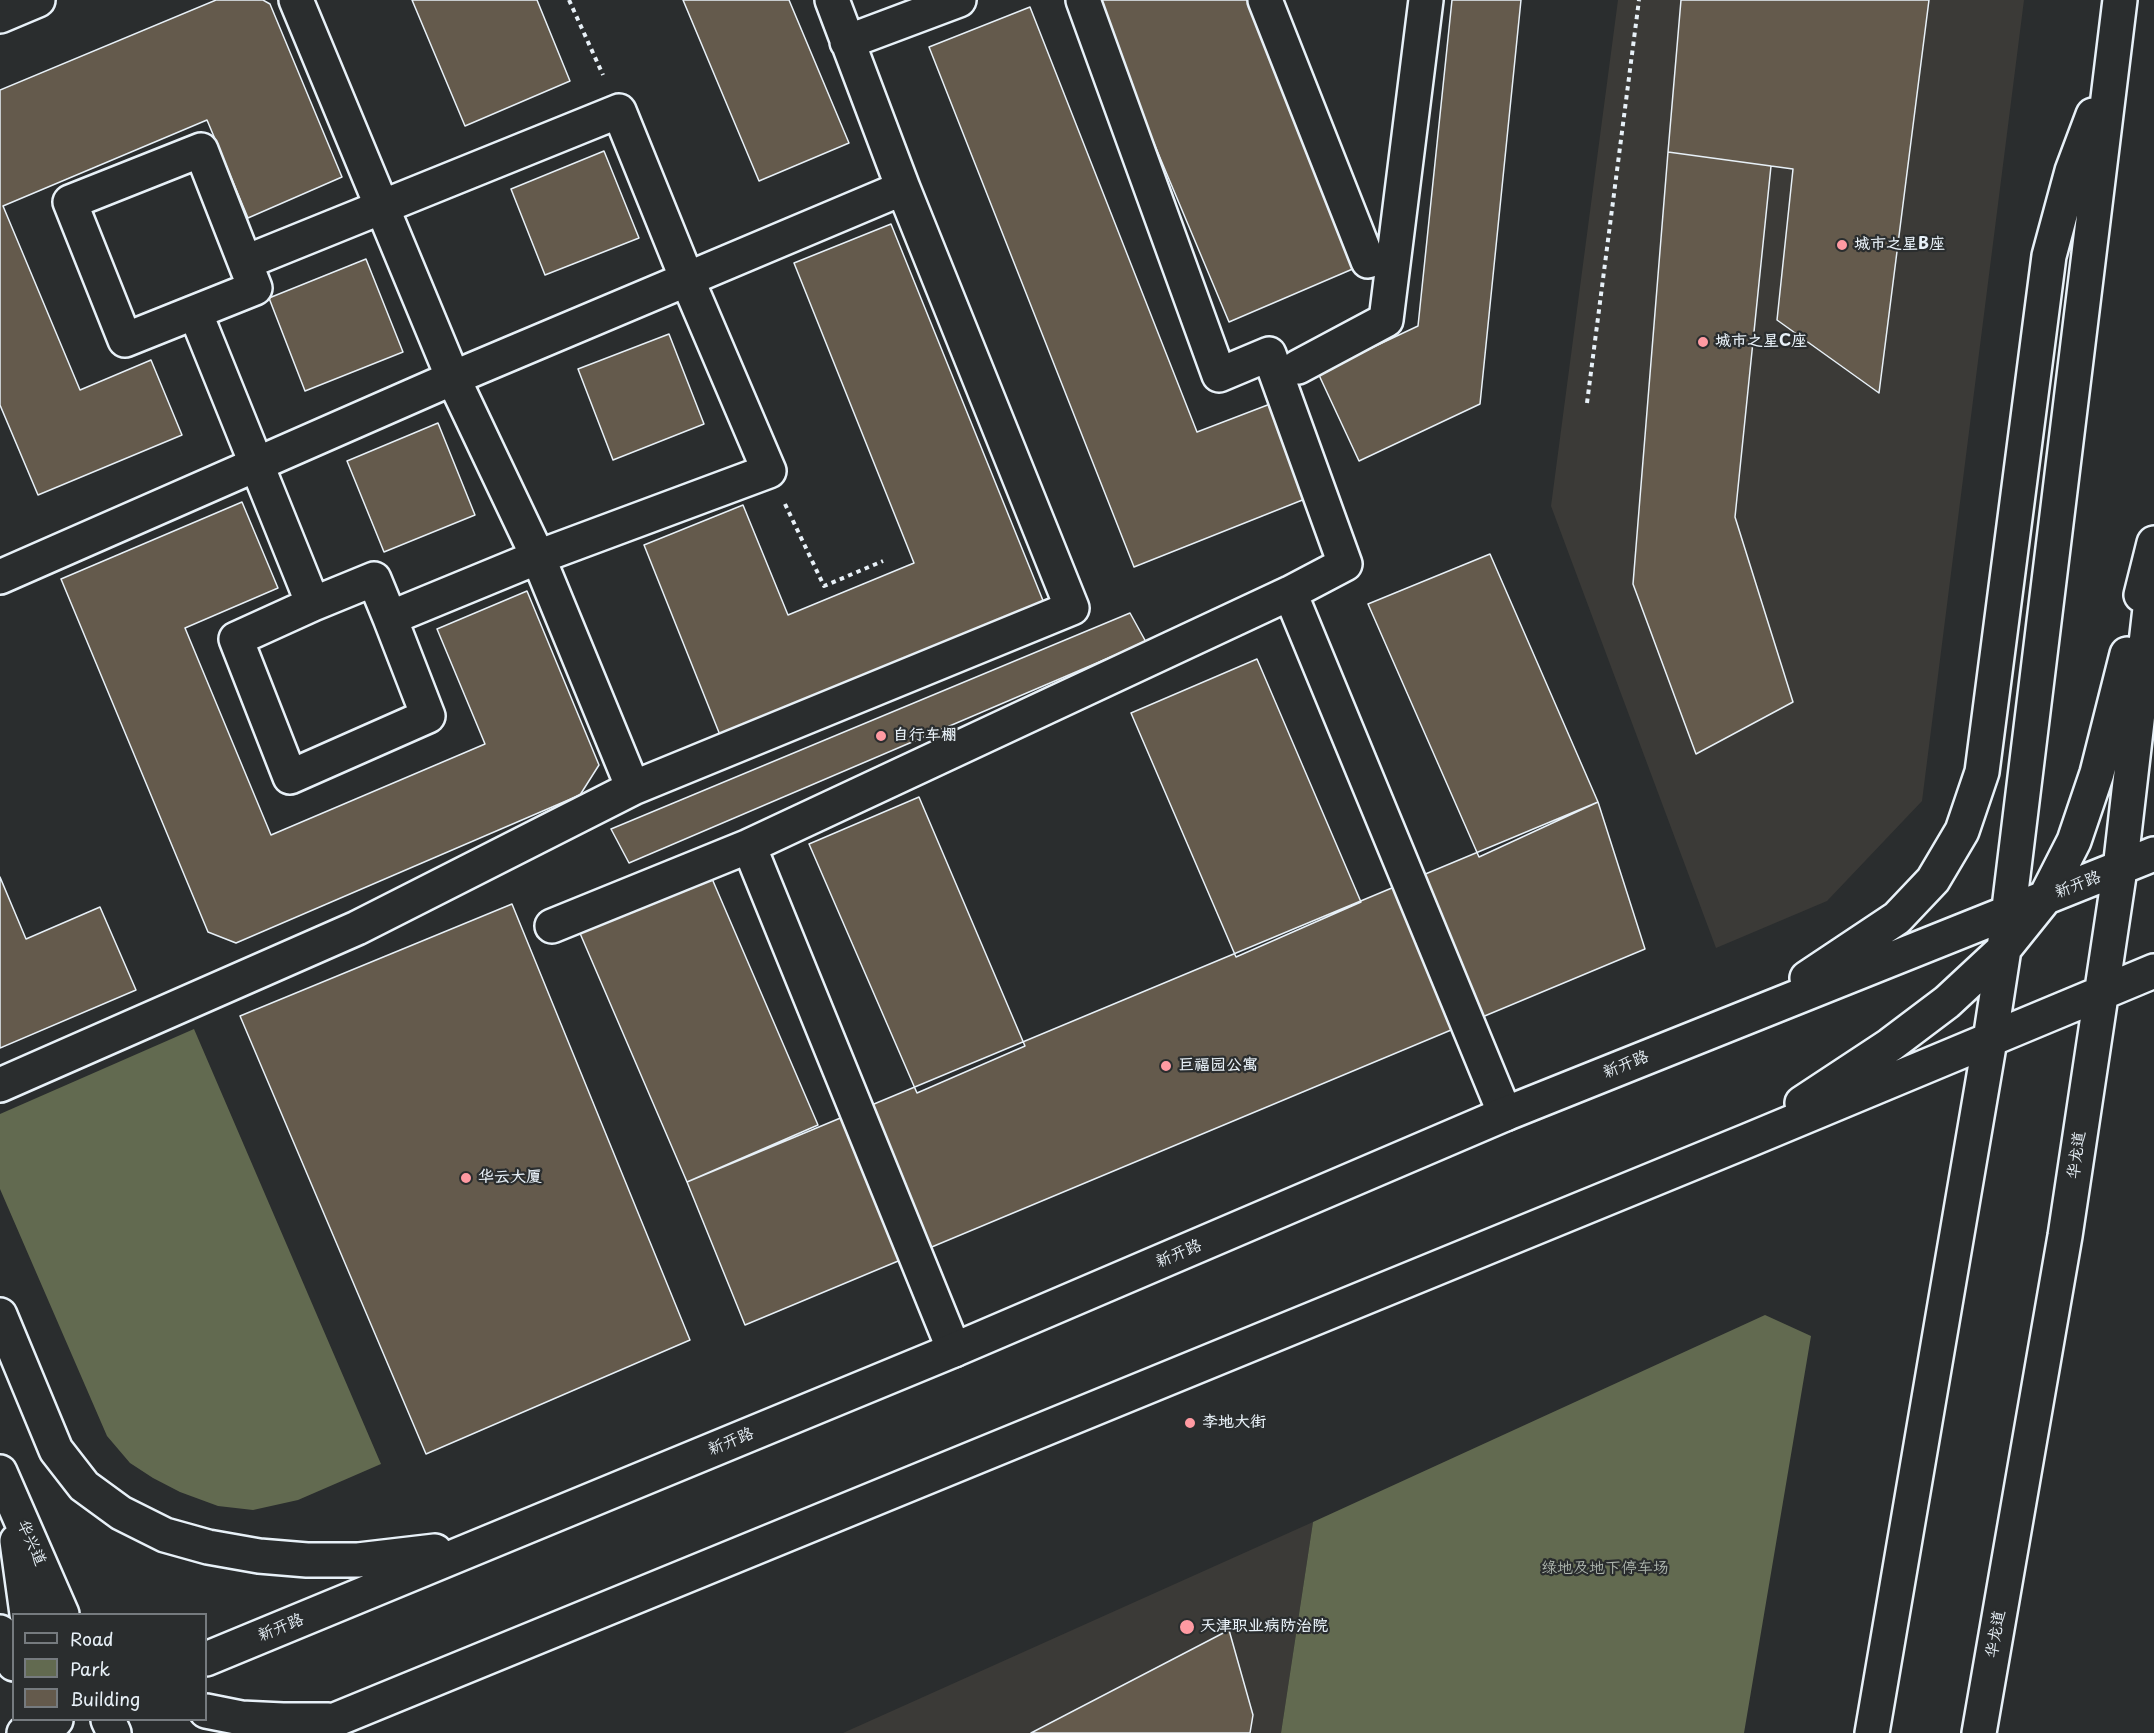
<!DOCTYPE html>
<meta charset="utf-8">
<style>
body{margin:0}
#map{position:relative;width:2154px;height:1733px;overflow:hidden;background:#2a2d2e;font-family:"Playpen Sans",sans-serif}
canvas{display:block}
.legend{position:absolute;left:12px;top:1613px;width:195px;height:108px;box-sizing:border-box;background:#2a2d2e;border:2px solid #767b7f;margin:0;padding:8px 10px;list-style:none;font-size:18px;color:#e8f1f8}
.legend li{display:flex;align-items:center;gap:12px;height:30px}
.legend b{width:30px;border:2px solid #767b7f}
</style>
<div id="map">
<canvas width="2154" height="1733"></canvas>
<ul class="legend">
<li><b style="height:8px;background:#2a2d2e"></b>Road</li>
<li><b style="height:16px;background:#626a50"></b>Park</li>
<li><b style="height:16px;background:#645a4c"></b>Building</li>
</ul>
</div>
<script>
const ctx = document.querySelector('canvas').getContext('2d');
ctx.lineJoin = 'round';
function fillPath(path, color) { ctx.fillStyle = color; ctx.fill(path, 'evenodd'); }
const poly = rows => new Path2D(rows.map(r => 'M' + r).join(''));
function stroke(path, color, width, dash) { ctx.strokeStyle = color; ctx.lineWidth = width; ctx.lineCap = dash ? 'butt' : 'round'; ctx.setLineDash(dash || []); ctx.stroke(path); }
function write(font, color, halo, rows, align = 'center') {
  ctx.font = font + ' "Playpen Sans","LXGW WenKai TC",sans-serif'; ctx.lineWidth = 4.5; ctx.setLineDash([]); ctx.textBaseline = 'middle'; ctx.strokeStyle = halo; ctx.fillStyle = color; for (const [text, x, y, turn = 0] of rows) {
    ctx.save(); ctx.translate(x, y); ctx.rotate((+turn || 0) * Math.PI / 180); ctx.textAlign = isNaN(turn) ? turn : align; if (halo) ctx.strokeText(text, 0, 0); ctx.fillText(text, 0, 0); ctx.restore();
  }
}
const built = poly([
 [1618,0,2024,0,1922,801,1827,901,1716,948,1551,506],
 [1313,1522,1281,1733,843,1733]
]);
const green = poly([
 [194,1029,381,1464,298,1500,253,1510,218,1506,180,1492,153,1478,130,1463,107,1436,0,1189,0,1114],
 [1765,1315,1811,1336,1744,1733,1281,1733,1313,1522]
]);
const building = poly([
 [216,0,263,0,270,4,342,177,248,218,207,120,3,206,80,390,151,360,182,435,38,495,0,405,0,90,216,0],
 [412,0,537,0,570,81,465,126,412,0],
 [683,0,789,0,849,143,759,181,683,0],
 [1102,0,1250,0,1362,265,1229,322,1095,3,1102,0],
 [1452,0,1521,0,1480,404,1359,461,1318,373,1418,326,1452,0],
 [1681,0,1929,0,1879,393,1777,320,1793,169,1668,152,1681,0],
 [1030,7,1197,432,1278,401,1315,495,1134,567,929,47,1030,7],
 [604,151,639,238,545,275,511,189,604,151],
 [1668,152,1771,166,1735,517,1793,702,1696,754,1633,584,1668,152],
 [891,224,1044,603,720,735,644,545,743,505,788,615,914,563,794,263,891,224],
 [366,259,403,352,305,391,269,298,366,259],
 [669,334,704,424,613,460,578,369,669,334],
 [438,423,475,515,384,552,347,461,438,423],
 [242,502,278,588,185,628,271,835,485,744,437,629,527,591,599,765,580,795,236,943,208,932,61,579,242,502],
 [1490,554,1598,802,1479,857,1368,604,1490,554],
 [1130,613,1146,642,629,863,611,829,1130,613],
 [1257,659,1361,902,1236,957,1131,713,1257,659],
 [919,797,1025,1046,917,1093,809,844,919,797],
 [1598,802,1645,949,745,1325,687,1182,1598,802],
 [710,874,818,1125,687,1182,579,931,710,874],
 [0,877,26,939,100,907,136,990,0,1048,0,877],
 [512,904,690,1340,426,1454,240,1016,512,904],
 [1229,1630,1253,1715,1250,1733,1031,1733,1229,1630]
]);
const path = poly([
 [569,0,603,75],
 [1587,403,1639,0],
 [785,504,824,586,883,561]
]);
const minor = poly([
 [296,0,453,378,538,557,633,788],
 [1265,0,1368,261],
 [0,16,38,0],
 [847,42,959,0],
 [195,312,125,340,70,202,201,150,255,288,195,312,313,604,374,579,390,618,538,557,769,471,687,279,619,111,246,262],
 [1298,367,1386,320,1426,0],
 [0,577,453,378,903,188,832,0],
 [1290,593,1505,1114],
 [313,604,236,639,290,777,428,716,390,618],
 [552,926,749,846],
 [0,1085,357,928,633,788,1072,608,903,188],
 [954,1350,749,846,1290,593,1345,564,1269,354,1219,375,1083,0]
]);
const major = poly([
 [2141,595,2154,543],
 [1807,978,1897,918,1933,880,1962,831,1982,772,2049,256,2072,171,2093,115],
 [1802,1103,1890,1045,1947,1002,2004,949,2045,898,2074,841,2097,773,2127,654],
 [0,1315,56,1450,84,1486,121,1513,165,1535,208,1547,259,1556,307,1560,358,1560,435,1551],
 [0,1472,62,1614],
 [17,1541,27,1614],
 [0,1632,14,1664],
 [206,1659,954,1350,1505,1114,2154,854],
 [206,1711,241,1718,283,1720,328,1720],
 [108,1720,114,1733],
 [24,1733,56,1720],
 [303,1733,1749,1140,2154,971],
 [1872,1733,1990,1040,2004,949,2120,0],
 [1979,1733,2065,1236,2120,869,2154,574]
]);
const markers = [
 [1842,245,6,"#ff9aa2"],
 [1703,342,6,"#ff9aa2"],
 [881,736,6,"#ff9aa2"],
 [1166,1066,6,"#ff9aa2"],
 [466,1178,6,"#ff9aa2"],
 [1190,1423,6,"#ff9aa2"],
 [1187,1627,8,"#ff9aa2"]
];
const poiNames = [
 ["城市之星B座",1854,245],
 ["城市之星C座",1715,342],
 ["自行车棚",893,736],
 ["巨福园公寓",1178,1066],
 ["华云大厦",478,1178],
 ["李地大街",1202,1423],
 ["天津职业病防治院",1200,1627]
];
const streetNames = [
 ["新开路",2078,885,-21],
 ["新开路",1626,1065,-22],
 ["华龙道",2077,1155,-82],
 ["新开路",1179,1254,-23],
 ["新开路",731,1442,-22],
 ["华兴道",31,1543,66],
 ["新开路",281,1628,-22],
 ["华龙道",1996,1634,-80]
];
const parkNames = [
 ["绿地及地下停车场",1605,1569]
];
fillPath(built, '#3b3a37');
fillPath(green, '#626a50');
fillPath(building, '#645a4c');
stroke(building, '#e8f1f8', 1.5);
stroke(minor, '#e8f1f8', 38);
stroke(major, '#e8f1f8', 38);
stroke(path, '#e8f1f8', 4, [4.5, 4.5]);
stroke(minor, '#2a2d2e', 33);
stroke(major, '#2a2d2e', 33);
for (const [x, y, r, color] of markers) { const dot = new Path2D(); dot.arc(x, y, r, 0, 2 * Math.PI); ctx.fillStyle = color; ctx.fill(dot); stroke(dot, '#2a2d2e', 2); }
write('bold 16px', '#e8f1f8', '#2a2d2e', poiNames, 'left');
write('16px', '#e8f1f8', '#2a2d2e', streetNames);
write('16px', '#acb4ac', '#2a2d2e', parkNames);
</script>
